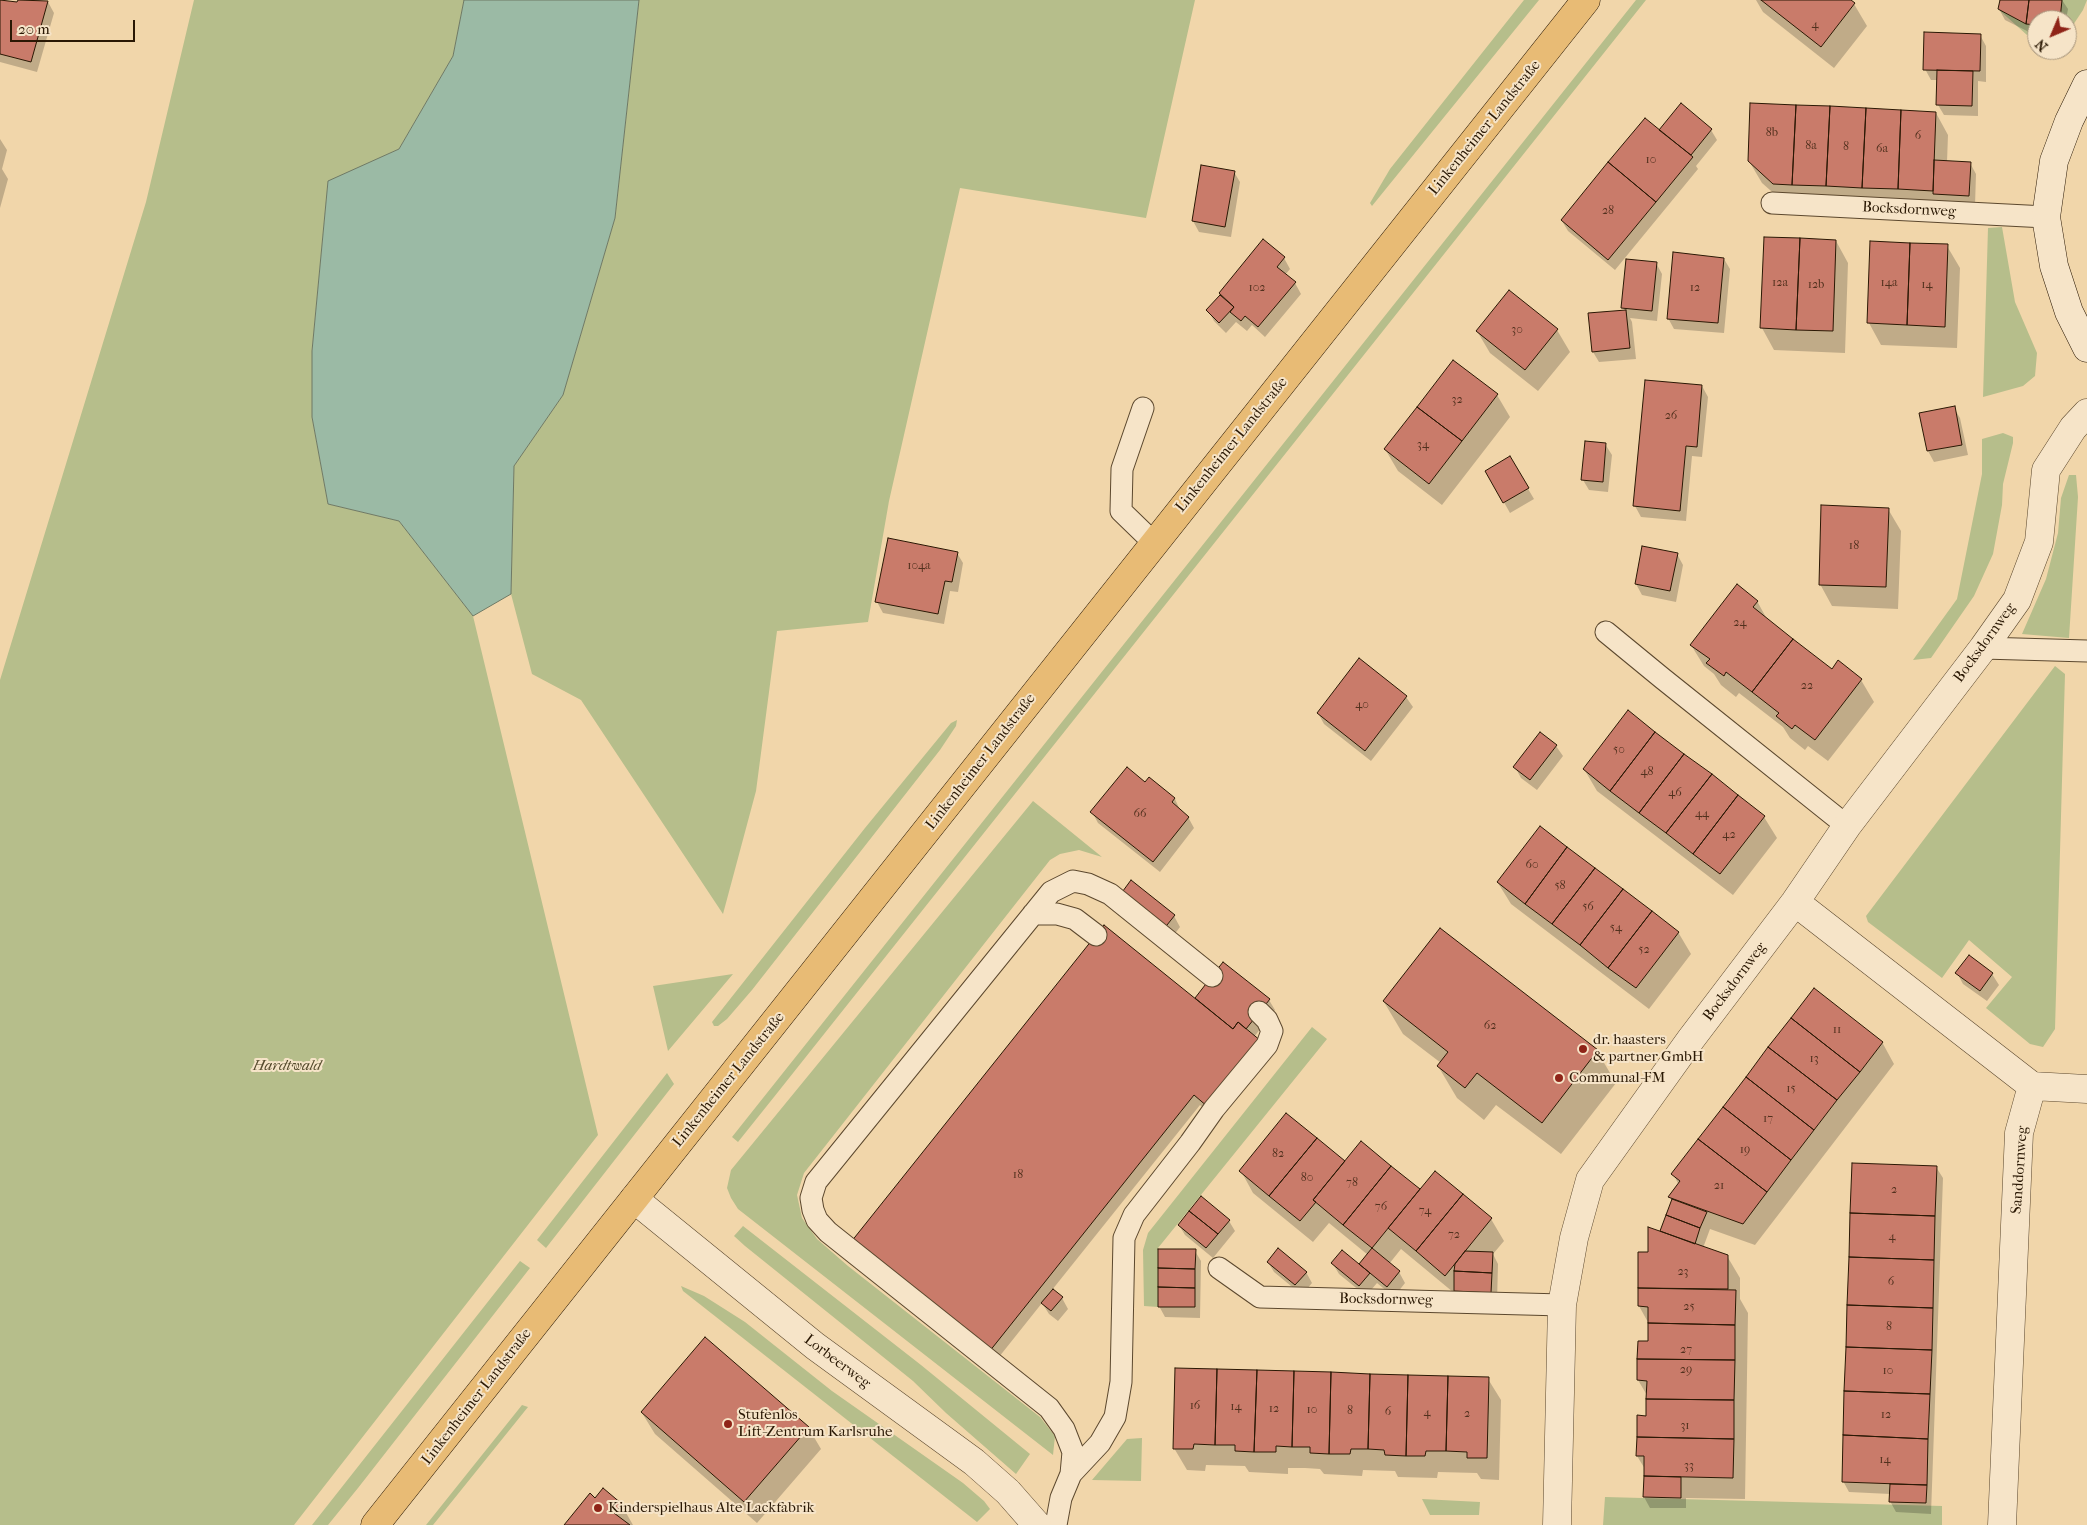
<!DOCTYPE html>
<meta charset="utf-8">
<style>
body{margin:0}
#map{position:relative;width:2087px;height:1525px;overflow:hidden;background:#f1d6aa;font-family:"IM FELL French Canon",serif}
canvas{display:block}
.north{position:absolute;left:2027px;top:10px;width:50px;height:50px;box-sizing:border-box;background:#f6e4c8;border:1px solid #a4927a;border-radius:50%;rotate:225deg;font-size:14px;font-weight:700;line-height:20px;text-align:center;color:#2a1804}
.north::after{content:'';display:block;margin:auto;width:18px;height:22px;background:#8f2418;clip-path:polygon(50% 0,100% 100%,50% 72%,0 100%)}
.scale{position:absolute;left:10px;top:20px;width:125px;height:22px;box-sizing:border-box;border:2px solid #2a1804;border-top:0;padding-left:6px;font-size:15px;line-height:18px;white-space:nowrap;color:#2a1804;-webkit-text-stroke:4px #f6e4c8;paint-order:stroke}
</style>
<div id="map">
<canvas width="2087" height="1525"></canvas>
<div class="north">N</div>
<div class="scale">20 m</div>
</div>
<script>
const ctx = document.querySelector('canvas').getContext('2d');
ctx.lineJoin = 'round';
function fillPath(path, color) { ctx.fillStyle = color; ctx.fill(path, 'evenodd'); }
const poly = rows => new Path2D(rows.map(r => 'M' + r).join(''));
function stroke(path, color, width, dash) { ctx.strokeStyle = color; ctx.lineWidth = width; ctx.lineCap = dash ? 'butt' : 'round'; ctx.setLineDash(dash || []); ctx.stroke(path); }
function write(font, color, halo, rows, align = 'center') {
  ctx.font = font + ' "IM FELL French Canon",serif'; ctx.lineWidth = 4; ctx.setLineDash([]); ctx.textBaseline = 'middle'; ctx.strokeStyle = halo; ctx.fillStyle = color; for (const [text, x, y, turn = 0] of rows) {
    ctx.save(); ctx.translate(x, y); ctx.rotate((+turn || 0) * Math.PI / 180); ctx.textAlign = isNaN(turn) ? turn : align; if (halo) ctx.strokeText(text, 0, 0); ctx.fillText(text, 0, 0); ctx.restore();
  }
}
const green = poly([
 [194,0,464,0,453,56,399,149,328,182,312,351,312,417,328,504,399,521,473,616,598,1135,294,1525,0,1525,0,680,146,202],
 [639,0,1195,0,1146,218,960,188,889,501,868,622,777,631,756,791,723,914,581,700,532,674,511,594,514,466,563,395,615,218],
 [1524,0,1539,0,1372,206,1370,203,1390,169],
 [1636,0,1646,0,774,1097,738,1142,732,1137],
 [2062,0,2087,0,2083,10,2067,34,2067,20,2060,20],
 [1998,9,2026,24,2037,25,2037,44],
 [2002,227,2015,302,2037,353,2035,376,2023,386,1983,397,1988,228],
 [2003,433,2013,437,2013,443,2003,484,2002,505,1993,554,1974,596,1931,658,1913,660,1957,599,1982,474,1982,439],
 [2069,475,2076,475,2078,497,2069,638,2022,634,2046,579,2058,533,2061,498],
 [2055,666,2065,674,2055,1029,2043,1047,2030,1044,1986,1008,2012,977,1969,940,1942,978,1868,922,1866,916],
 [957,720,956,726,940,750,752,990,727,1019,718,1026,714,1026,712,1022,865,828,951,723],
 [1033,801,1102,857,1079,850,1060,854,1050,860,804,1173,797,1195,802,1218,817,1239,848,1266,1040,1417,1055,1436,1053,1455,738,1209,731,1198,727,1188,731,1170],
 [733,974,668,1051,653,986],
 [1312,1027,1327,1039,1158,1248,1158,1307,1144,1306,1143,1250,1148,1233],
 [667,1073,674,1084,546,1248,537,1240],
 [743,1226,921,1365,1030,1454,1016,1474,946,1413,913,1381,745,1246,734,1236],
 [520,1261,530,1268,358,1488,328,1525,312,1525],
 [681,1286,704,1296,745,1322,832,1391,963,1483,984,1501,990,1509,977,1522,683,1291],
 [522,1405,528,1407,433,1525,426,1525],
 [1142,1438,1141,1481,1092,1480,1127,1439],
 [1605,1497,1942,1506,1942,1525,1603,1525],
 [1422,1499,1480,1502,1479,1515,1430,1515]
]);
const water = poly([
 [464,0,639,0,615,218,563,395,514,466,511,594,473,616,399,521,328,504,312,417,312,351,328,181,399,149,453,56,464,0]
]);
const shadow = poly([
 [0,0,18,4,19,0,39,0,48,2,54,13,37,72,0,62],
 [1756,0,1849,0,1854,4,1867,26,1834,68,1763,12],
 [2002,0,2062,0,2068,9,2066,20,2037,20,2037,35,2033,34,2005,20,1999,9],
 [1980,35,1986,46,1986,82,1978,81,1978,116,1944,115,1938,105,1938,80,1931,80,1925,69],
 [1936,113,1948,135,1947,162,1970,163,1976,174,1975,206,1787,205,1762,183,1749,161],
 [1711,130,1717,140,1696,166,1698,169,1615,270,1568,231,1562,221,1659,131],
 [0,139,7,150,2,169,8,179,0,208],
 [1234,172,1240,182,1231,237,1199,232,1193,221],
 [1263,241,1284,258,1290,269,1285,275,1295,283,1301,294,1265,337,1252,325,1247,331,1236,322,1226,333,1214,321,1208,310],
 [1836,241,1848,263,1845,353,1774,350,1762,328],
 [1947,246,1960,268,1957,348,1881,345,1869,323],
 [1724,259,1730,269,1724,333,1674,329,1668,318],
 [1656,263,1662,274,1657,321,1630,318,1632,322,1636,359,1599,362,1593,352,1625,311,1623,307],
 [1557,330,1570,352,1538,391,1490,353,1477,331],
 [1702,386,1708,397,1702,457,1692,456,1686,521,1641,517,1635,506],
 [1497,395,1510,417,1442,505,1398,471,1385,449],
 [1954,408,1960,418,1968,455,1934,462,1928,451,1921,414],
 [1605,444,1612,455,1608,492,1589,490,1583,480],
 [1510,458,1534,499,1510,513,1487,472],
 [1888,509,1901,531,1898,609,1832,606,1820,584],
 [957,553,963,563,958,592,950,591,944,624,883,613,877,602],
 [1677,554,1683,565,1676,602,1642,595,1636,584],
 [1757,601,1768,621,1832,670,1861,680,1874,702,1828,761,1808,746,1805,750,1790,738,1783,727,1739,693,1736,697,1721,685,1714,674,1704,666,1691,645],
 [1359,660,1406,697,1413,707,1371,761,1324,724,1318,713],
 [1556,746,1563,756,1537,790,1521,778,1515,767],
 [1584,769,1764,817,1777,838,1733,895,1597,791],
 [1149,779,1175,799,1180,810,1188,817,1194,828,1160,872,1098,823,1092,812,1146,783],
 [1131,882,1174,916,1180,927,1170,940],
 [1498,883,1678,932,1691,954,1649,1009,1511,904],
 [1969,957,1992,974,1999,985,1987,1001,1963,984,1957,973],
 [1223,963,1269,1000,1275,1010,1254,1037,1215,1117,1200,1105,1052,1290,1062,1298,1068,1309,1058,1321,1049,1314,1042,1303,995,1362,859,1253,1195,1000],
 [1384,1002,1597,1051,1616,1083,1561,1154,1496,1105,1484,1120,1457,1098,1438,1066,1441,1063,1403,1034],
 [1882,1042,1894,1064,1755,1245,1710,1229,1703,1248,1727,1256,1740,1278,1740,1299,1748,1313,1745,1499,1686,1498,1686,1508,1650,1508,1644,1497,1645,1469,1637,1456,1647,1417,1648,1397,1638,1380,1649,1342,1649,1324,1639,1306,1640,1253,1649,1253,1661,1233,1672,1202,1670,1197,1679,1185,1673,1174],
 [1362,1143,1420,1191,1435,1173,1491,1219,1504,1241,1493,1254,1498,1264,1497,1303,1459,1297,1401,1249,1389,1264,1399,1272,1405,1283,1394,1297,1377,1283,1366,1296,1339,1274,1333,1264,1359,1265,1368,1255,1329,1223,1313,1242,1253,1193,1241,1171,1345,1163],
 [1936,1167,1943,1178,1931,1514,1896,1512,1890,1501,1890,1494,1849,1492,1843,1481],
 [1229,1221,1235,1231,1213,1258,1185,1235,1179,1225],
 [1195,1251,1201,1261,1200,1318,1165,1317,1159,1306],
 [1268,1262,1306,1272,1312,1283,1302,1295,1274,1272],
 [1488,1379,1501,1400,1499,1480,1481,1479,1477,1473,1438,1472,1437,1478,1398,1477,1395,1471,1363,1470,1362,1476,1324,1474,1320,1469,1305,1468,1288,1468,1288,1474,1249,1472,1245,1466,1206,1465,1205,1471,1187,1470,1174,1448],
 [642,1413,808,1427,821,1449,757,1523,655,1434],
 [595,1500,621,1504,633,1525,566,1525]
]);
const building = poly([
 [0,0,17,2,18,0,48,1,31,62,0,54,0,0],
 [1761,0,1851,0,1855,3,1821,47,1761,0],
 [2000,0,2029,0,2026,24,1998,9,2000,0],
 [2029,0,2062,0,2060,20,2037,20,2037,25,2026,24,2029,0],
 [1924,32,1981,34,1980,71,1923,70,1924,32],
 [1937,70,1973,71,1972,106,1936,105,1937,70],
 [1681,103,1712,129,1691,155,1659,130,1681,103],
 [1750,103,1796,105,1792,185,1773,184,1748,161,1750,103],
 [1796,105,1830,106,1826,186,1792,185,1796,105],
 [1830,106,1866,108,1862,188,1826,186,1830,106],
 [1866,108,1901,110,1898,189,1862,188,1866,108],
 [1901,110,1936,112,1933,191,1898,189,1901,110],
 [1645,118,1693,157,1656,202,1608,162,1645,118],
 [1934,160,1971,162,1969,196,1933,194,1934,160],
 [1608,162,1656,202,1608,260,1561,220,1608,162],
 [1201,165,1235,171,1225,227,1192,221,1201,165],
 [1764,237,1800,238,1796,330,1760,328,1764,237],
 [1800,238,1836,240,1833,331,1796,330,1800,238],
 [1263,239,1285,257,1277,267,1296,282,1258,327,1245,316,1241,321,1230,312,1234,307,1219,293,1263,239],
 [1870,241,1910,243,1907,325,1867,323,1870,241],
 [1910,243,1948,244,1945,327,1907,325,1910,243],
 [1673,252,1724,258,1718,323,1667,319,1673,252],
 [1626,259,1657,262,1652,311,1621,308,1626,259],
 [1509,290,1558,329,1525,370,1476,331,1509,290],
 [1220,295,1234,307,1219,323,1206,310,1220,295],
 [1626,310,1630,348,1592,352,1588,313,1626,310],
 [1453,360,1498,394,1462,441,1417,407,1453,360],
 [1645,380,1702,385,1697,447,1686,446,1680,511,1633,506,1645,380],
 [1955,406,1962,445,1927,451,1919,413,1955,406],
 [1417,407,1462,441,1429,484,1384,449,1417,407],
 [1585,441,1606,443,1603,482,1581,480,1585,441],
 [1510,456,1529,488,1503,503,1485,471,1510,456],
 [1821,505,1889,508,1886,587,1819,585,1821,505],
 [888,538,958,552,952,582,945,581,938,614,875,602,888,538],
 [1642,546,1678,553,1670,591,1635,584,1642,546],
 [1737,584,1758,601,1753,607,1793,639,1752,692,1726,672,1724,676,1706,663,1710,659,1690,645,1737,584],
 [1793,639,1832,669,1838,660,1862,679,1815,740,1795,725,1792,729,1776,716,1779,713,1752,692,1793,639],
 [1359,658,1407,696,1365,751,1317,713,1359,658],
 [1628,710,1655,732,1610,791,1583,769,1628,710],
 [1540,732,1557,745,1530,780,1513,767,1540,732],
 [1655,732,1684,754,1639,813,1610,791,1655,732],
 [1684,754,1712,774,1666,833,1639,813,1684,754],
 [1127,767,1145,782,1149,777,1175,798,1172,802,1189,817,1153,862,1090,812,1127,767],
 [1712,774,1738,795,1693,854,1666,833,1712,774],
 [1738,795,1765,816,1720,874,1693,854,1738,795],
 [1540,826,1567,847,1525,904,1497,882,1540,826],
 [1567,847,1595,868,1552,924,1525,904,1567,847],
 [1595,868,1623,889,1580,945,1552,924,1595,868],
 [1131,880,1175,915,1163,930,1120,895,1131,880],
 [1623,889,1652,911,1608,968,1580,945,1623,889],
 [1652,911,1679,932,1636,988,1608,968,1652,911],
 [1104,925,1233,1029,1238,1022,1261,1041,1208,1107,1194,1095,989,1352,851,1242,1104,925],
 [1440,928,1598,1050,1542,1123,1477,1073,1465,1088,1437,1066,1448,1052,1383,1001,1440,928],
 [1969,955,1993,973,1980,991,1955,973,1969,955],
 [1223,962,1270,999,1246,1029,1238,1022,1233,1029,1195,998,1223,962],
 [1814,988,1883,1042,1860,1072,1791,1018,1814,988],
 [1791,1018,1860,1072,1837,1100,1768,1047,1791,1018],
 [1768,1047,1837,1100,1814,1130,1746,1077,1768,1047],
 [1746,1077,1814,1130,1791,1160,1723,1107,1746,1077],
 [1723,1107,1791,1160,1767,1192,1698,1139,1723,1107],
 [1286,1113,1317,1138,1269,1196,1239,1171,1286,1113],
 [1317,1138,1345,1161,1313,1200,1316,1202,1300,1221,1269,1196,1317,1138],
 [1698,1139,1767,1192,1743,1224,1668,1197,1680,1181,1671,1174,1698,1139],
 [1361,1141,1391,1166,1343,1225,1313,1200,1361,1141],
 [1852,1163,1937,1166,1935,1216,1850,1213,1852,1163],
 [1391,1166,1420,1189,1372,1248,1343,1225,1391,1166],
 [1435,1171,1463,1194,1416,1251,1388,1228,1435,1171],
 [1463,1194,1492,1218,1445,1276,1416,1251,1463,1194],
 [1201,1196,1230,1220,1218,1234,1189,1211,1201,1196],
 [1672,1199,1707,1212,1700,1228,1666,1215,1672,1199],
 [1189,1211,1218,1234,1206,1248,1178,1225,1189,1211],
 [1850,1213,1935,1216,1934,1260,1849,1257,1850,1213],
 [1666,1215,1700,1228,1695,1244,1660,1231,1666,1215],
 [1648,1227,1728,1255,1728,1289,1638,1288,1638,1252,1648,1252,1648,1227],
 [1278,1248,1307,1272,1295,1285,1267,1262,1278,1248],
 [1372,1248,1400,1271,1387,1287,1359,1264,1372,1248],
 [1158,1249,1196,1249,1195,1269,1158,1268,1158,1249],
 [1342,1250,1370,1273,1359,1286,1331,1263,1342,1250],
 [1465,1251,1493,1252,1492,1273,1454,1271,1455,1264,1465,1251],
 [1849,1257,1934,1260,1933,1308,1847,1305,1849,1257],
 [1158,1268,1195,1269,1195,1288,1158,1287,1158,1268],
 [1454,1271,1492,1273,1491,1293,1454,1291,1454,1271],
 [1158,1287,1195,1288,1195,1307,1158,1307,1158,1287],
 [1638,1288,1736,1290,1735,1325,1648,1323,1648,1307,1638,1306,1638,1288],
 [1053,1289,1063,1297,1051,1311,1041,1303,1053,1289],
 [1847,1305,1933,1308,1932,1350,1846,1347,1847,1305],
 [1648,1323,1735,1325,1735,1360,1637,1359,1638,1341,1648,1341,1648,1323],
 [705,1337,809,1427,744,1502,641,1412,705,1337],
 [1846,1347,1932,1350,1930,1394,1844,1391,1846,1347],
 [1637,1359,1735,1360,1734,1400,1646,1399,1647,1381,1637,1380,1637,1359],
 [1175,1368,1217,1369,1215,1445,1194,1444,1193,1449,1173,1449,1175,1368],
 [1217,1369,1257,1370,1254,1452,1235,1451,1235,1445,1215,1445,1217,1369],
 [1257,1370,1294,1371,1292,1447,1276,1446,1276,1452,1254,1452,1257,1370],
 [1294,1371,1331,1372,1329,1454,1310,1453,1310,1447,1292,1447,1294,1371],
 [1331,1372,1370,1374,1368,1449,1351,1449,1350,1454,1329,1454,1331,1372],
 [1370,1374,1408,1375,1406,1456,1385,1455,1384,1450,1368,1449,1370,1374],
 [1408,1375,1448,1376,1446,1451,1426,1451,1425,1456,1406,1456,1408,1375],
 [1448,1376,1489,1377,1487,1458,1467,1458,1467,1452,1446,1451,1448,1376],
 [1844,1391,1930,1394,1928,1439,1843,1435,1844,1391],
 [1646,1399,1734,1400,1734,1439,1637,1437,1637,1415,1646,1416,1646,1399],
 [1843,1435,1928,1439,1927,1485,1842,1482,1843,1435],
 [1637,1437,1734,1439,1733,1478,1644,1476,1644,1456,1636,1456,1637,1437],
 [1644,1476,1681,1477,1681,1498,1643,1497,1644,1476],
 [1890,1484,1927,1485,1926,1503,1889,1502,1890,1484],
 [603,1488,622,1504,614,1513,630,1525,564,1525,590,1493,595,1498,603,1488]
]);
const service = poly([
 [1772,203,2046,217],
 [1143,408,1122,469,1121,511,1154,543],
 [1606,632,1662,678,1847,826],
 [1983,648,2087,651],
 [1033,914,1057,914,1075,919,1096,935],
 [1219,1268,1260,1297,1562,1305],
 [1071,1474,1100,1443,1115,1417,1121,1382,1124,1238,1134,1215,1190,1143,1214,1109,1267,1045,1272,1031,1267,1020,1259,1012],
 [1056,1525,1061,1498,1071,1474,1073,1452,1064,1429,1049,1408,828,1232,817,1220,813,1210,811,1198,816,1182,1051,892,1073,881,1088,884,1110,894,1212,976]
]);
const minor = poly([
 [1795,902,2032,1086],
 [2032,1086,2087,1089],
 [634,1199,815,1346,974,1462,1008,1492,1037,1525],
 [1557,1525,1562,1305,1574,1238,1590,1180,1691,1039,1795,902,1847,826,1983,648,2017,600,2039,542,2046,470,2073,428,2087,413],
 [2002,1525,2019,1133,2032,1086]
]);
const secondary = poly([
 [2087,84,2069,121,2054,161,2046,217,2054,266,2069,312,2087,348]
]);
const primary = poly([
 [375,1525,1586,0]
]);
const markers = [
 [1583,1049,5,"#8f2418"],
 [1559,1078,5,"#8f2418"],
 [728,1424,5,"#8f2418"],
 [598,1508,5,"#8f2418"]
];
const numberNames = [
 ["4",1815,25],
 ["8b",1772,133],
 ["6",1918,136],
 ["8a",1811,146],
 ["8",1846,147],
 ["6a",1882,149],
 ["10",1651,160],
 ["28",1608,211],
 ["12a",1780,283],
 ["14a",1889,283],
 ["12b",1816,285],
 ["14",1927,285],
 ["102",1257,288],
 ["12",1695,288],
 ["30",1517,330],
 ["32",1457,400],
 ["26",1671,416],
 ["34",1423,445],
 ["18",1854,546],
 ["104a",919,566],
 ["24",1740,623],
 ["22",1807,686],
 ["40",1362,705],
 ["50",1619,750],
 ["48",1647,772],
 ["46",1675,793],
 ["66",1140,814],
 ["44",1702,814],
 ["42",1729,835],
 ["60",1532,865],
 ["58",1560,886],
 ["56",1588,907],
 ["54",1616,928],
 ["52",1644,950],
 ["62",1490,1026],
 ["11",1837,1030],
 ["13",1814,1059],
 ["15",1791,1089],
 ["17",1768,1119],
 ["19",1745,1150],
 ["82",1278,1154],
 ["18",1018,1175],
 ["80",1307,1178],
 ["78",1352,1183],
 ["21",1719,1186],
 ["2",1894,1190],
 ["76",1381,1207],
 ["74",1425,1211],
 ["72",1454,1235],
 ["4",1892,1237],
 ["23",1683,1272],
 ["6",1891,1282],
 ["25",1689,1307],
 ["8",1889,1327],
 ["27",1686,1350],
 ["29",1686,1370],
 ["10",1888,1371],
 ["16",1195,1406],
 ["14",1236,1407],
 ["12",1274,1409],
 ["10",1312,1410],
 ["8",1350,1411],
 ["6",1388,1412],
 ["4",1427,1413],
 ["2",1467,1414],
 ["12",1886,1415],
 ["31",1685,1426],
 ["14",1885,1460],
 ["33",1689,1466]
];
const streetNames = [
 ["Linkenheimer Landstraße",1485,128,-51],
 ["Bocksdornweg",1909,210,3],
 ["Linkenheimer Landstraße",1232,445,-51],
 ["Bocksdornweg",1985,643,-54],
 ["Linkenheimer Landstraße",981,762,-52],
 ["Bocksdornweg",1735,982,-53],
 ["Linkenheimer Landstraße",729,1080,-51],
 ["Sanddornweg",2020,1170,-86],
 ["Bocksdornweg",1386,1300,1],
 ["Lorbeerweg",837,1362,37],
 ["Linkenheimer Landstraße",477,1397,-52]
];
const poiNames = [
 ["dr. haasters",1593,1040],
 ["& partner GmbH",1593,1057],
 ["Communal-FM",1569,1078],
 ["Stufenlos",738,1415],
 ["Lift-Zentrum Karlsruhe",738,1432],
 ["Kinderspielhaus Alte Lackfabrik",608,1508]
];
const parkNames = [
 ["Hardtwald",287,1066]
];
fillPath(green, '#b6be8b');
fillPath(water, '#9bbaa5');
stroke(water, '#6e7965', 1);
fillPath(shadow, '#0003');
fillPath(building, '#c97b6a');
stroke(building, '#2a1804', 1);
stroke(service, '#5c482e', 23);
stroke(minor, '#5c482e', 29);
stroke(secondary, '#2a1804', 29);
stroke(primary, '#2a1804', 29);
stroke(service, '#f6e4c8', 21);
stroke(minor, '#f6e4c8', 28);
stroke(secondary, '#f6e4c8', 28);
stroke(primary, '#e8bb75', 28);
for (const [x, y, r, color] of markers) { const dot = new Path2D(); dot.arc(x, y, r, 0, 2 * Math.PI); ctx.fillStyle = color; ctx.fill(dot); stroke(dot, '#f6e4c8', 2); }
write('12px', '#52311e', null, numberNames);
write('15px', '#2a1804', '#f6e4c8', streetNames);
write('15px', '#2a1804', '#f6e4c8', poiNames, 'left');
write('italic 15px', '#544a2c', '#f6e4c8', parkNames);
</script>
